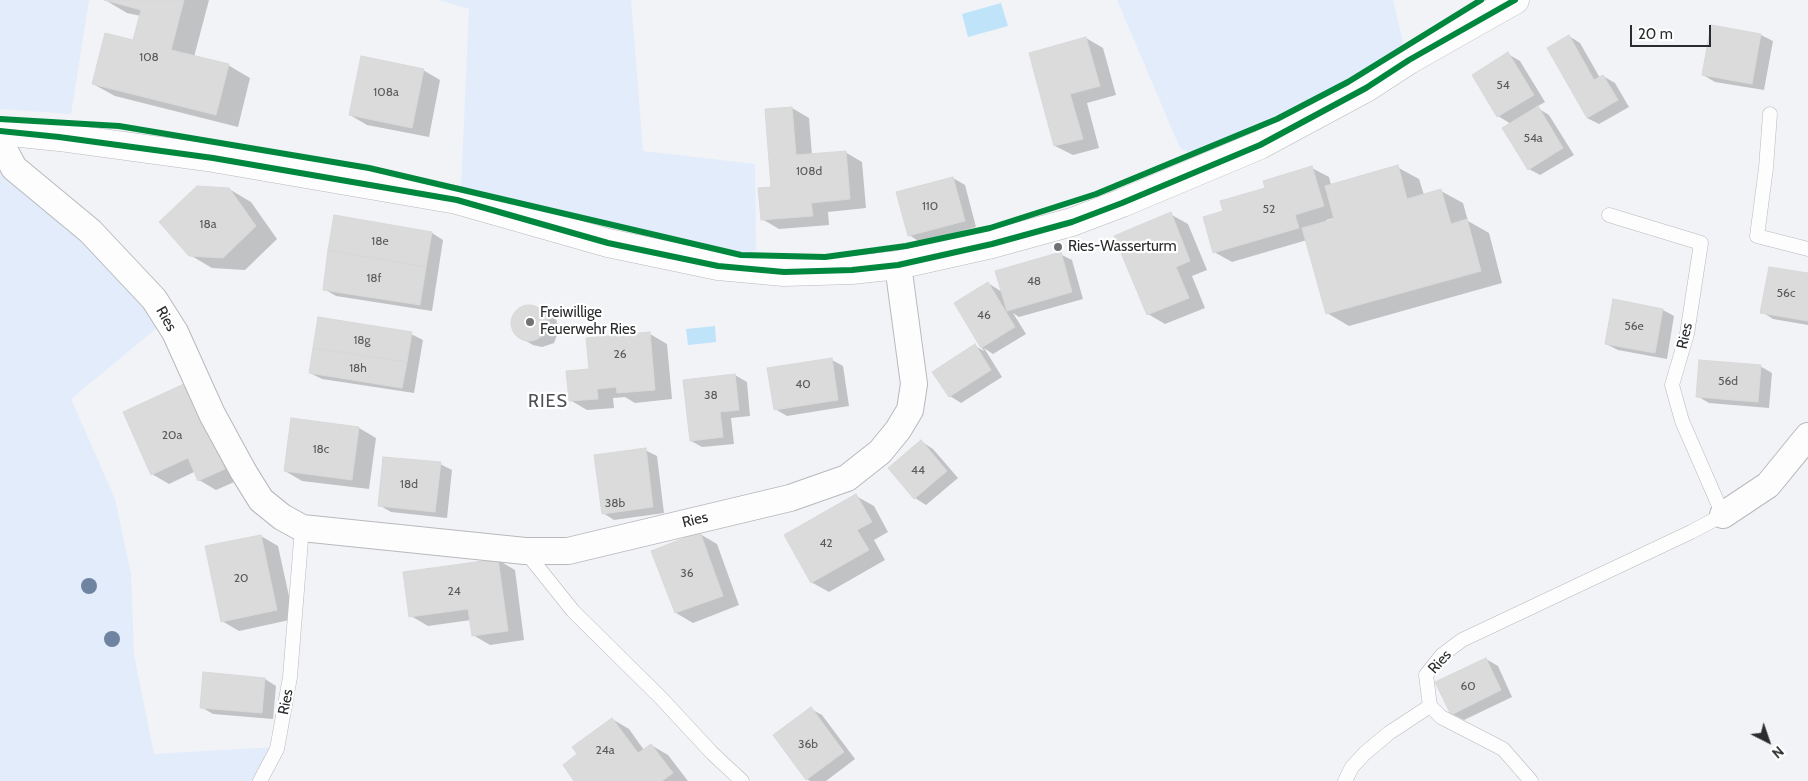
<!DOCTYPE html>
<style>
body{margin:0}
#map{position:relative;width:1808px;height:781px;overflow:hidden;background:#f1f3f6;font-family:Cabin,sans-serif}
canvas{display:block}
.north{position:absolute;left:1743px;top:716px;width:50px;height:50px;-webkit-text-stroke:4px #fff;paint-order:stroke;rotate:139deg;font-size:14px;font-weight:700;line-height:20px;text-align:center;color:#2b2c2e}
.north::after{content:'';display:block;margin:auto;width:18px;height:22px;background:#2b2c2e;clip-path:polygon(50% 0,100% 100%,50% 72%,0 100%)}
.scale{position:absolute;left:1630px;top:25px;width:81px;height:22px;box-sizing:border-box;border:2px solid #2b2c2e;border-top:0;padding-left:6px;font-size:15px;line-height:18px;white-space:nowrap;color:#2b2c2e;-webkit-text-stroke:4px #fff;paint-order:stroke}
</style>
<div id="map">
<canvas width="1808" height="781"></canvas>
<div class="north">N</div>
<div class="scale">20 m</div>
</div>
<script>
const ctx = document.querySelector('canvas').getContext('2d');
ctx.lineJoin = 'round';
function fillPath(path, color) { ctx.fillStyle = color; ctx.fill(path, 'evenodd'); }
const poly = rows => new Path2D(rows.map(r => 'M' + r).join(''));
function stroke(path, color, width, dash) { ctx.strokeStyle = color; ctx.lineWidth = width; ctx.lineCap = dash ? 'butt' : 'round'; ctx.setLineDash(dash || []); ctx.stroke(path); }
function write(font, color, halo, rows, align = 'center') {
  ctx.font = font + ' Cabin,sans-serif'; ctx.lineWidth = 4.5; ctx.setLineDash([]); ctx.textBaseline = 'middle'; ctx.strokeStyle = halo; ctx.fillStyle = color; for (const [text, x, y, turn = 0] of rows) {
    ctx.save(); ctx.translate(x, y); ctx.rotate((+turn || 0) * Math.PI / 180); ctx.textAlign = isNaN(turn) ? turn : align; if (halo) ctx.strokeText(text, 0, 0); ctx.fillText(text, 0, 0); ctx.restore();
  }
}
const green = poly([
 [0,0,89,0,71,114,0,109],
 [439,0,631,0,643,151,755,164,756,250,741,255,461,190,469,9],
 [1117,0,1393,0,1404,47,1348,82,1192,154,1180,148],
 [0,133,5,151,170,317,71,399,115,499,131,574,134,655,154,754,277,747,259,781,0,781]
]);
const water = poly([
 [1001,3,1008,26,968,37,962,14],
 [715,326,716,342,688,345,686,329]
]);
const shadow = poly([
 [105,0,209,0,194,57,228,65,250,78,238,127,115,96,93,84,134,42,141,16,127,13],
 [1712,26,1761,35,1773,41,1764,90,1715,82,1703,75],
 [1569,36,1580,43,1600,78,1603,76,1615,83,1629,107,1599,124,1587,118],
 [1086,38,1103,48,1116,95,1087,103,1099,148,1073,155,1055,146,1030,54],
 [1508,54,1520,61,1545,102,1536,107,1549,115,1574,155,1540,175,1529,169,1511,124,1498,116,1473,76],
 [423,70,440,80,429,137,367,125,350,115],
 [792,108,809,118,812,155,845,152,862,162,866,208,828,212,829,225,779,229,762,219,772,188],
 [1397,167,1419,179,1424,195,1441,191,1463,203,1468,221,1489,233,1502,283,1349,326,1327,313,1307,240,1232,262,1214,252,1224,212,1267,189,1312,168,1329,177,1331,185],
 [1334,218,1335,220,1326,222,1326,220],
 [953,178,965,185,976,227,920,242,909,235],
 [229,189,251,202,277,239,245,270,212,268,190,255],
 [1170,214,1188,224,1207,270,1192,276,1205,308,1165,324,1148,314],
 [432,233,443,240,432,311,336,296,324,289],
 [1060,254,1072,260,1083,299,1019,317,1013,313,1026,334,993,354,984,348,1002,377,961,403,950,396,975,346,984,351,956,303,988,283,1002,292],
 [1808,275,1808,325,1773,319,1762,312],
 [528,306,537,308,556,319,559,330,554,343,542,347,533,345,521,338,514,329,512,322,517,312],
 [1663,310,1674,316,1667,359,1618,350,1606,344],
 [411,334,423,340,414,393,322,379,310,373],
 [650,334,667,344,672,399,635,403,625,397,613,398,614,408,587,410,570,400,590,371],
 [832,360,843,366,849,406,787,416,775,409],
 [1760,366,1772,373,1769,408,1709,403,1697,396],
 [735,375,747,382,750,416,731,418,734,444,702,447,691,441],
 [186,385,241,479,216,490,199,480,194,472,169,484,152,474],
 [359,428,376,438,369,489,302,481,285,471],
 [922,442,933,449,958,478,926,505,915,498],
 [645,450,657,456,664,513,614,520,603,513],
 [440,464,452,470,447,518,391,512,379,505],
 [856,496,874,506,888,532,874,540,885,560,829,592,811,582],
 [700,534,717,544,739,605,693,623,676,613],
 [261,536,278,546,294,619,239,631,222,621],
 [498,560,515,570,524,640,490,645,473,635,471,620,428,626,411,616],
 [1486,659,1498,666,1512,697,1464,720,1452,714],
 [265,679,276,686,273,719,213,714,201,707],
 [811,709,822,715,855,759,826,781,810,781,807,779,775,736],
 [612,719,629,729,644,750,651,745,668,755,688,781,576,781,579,754]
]);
const building = poly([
 [104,0,184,0,171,50,229,64,216,115,92,84,105,33,133,40,141,10,104,0],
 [1711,25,1761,34,1752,84,1702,75,1711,25],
 [1569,35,1594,80,1603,75,1618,100,1587,118,1547,48,1569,35],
 [1086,37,1100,86,1070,94,1083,139,1054,146,1029,53,1086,37],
 [1508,52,1534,95,1497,117,1472,75,1508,52],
 [361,56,424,69,412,128,349,115,361,56],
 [1538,106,1563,148,1528,170,1502,128,1538,106],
 [792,107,796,155,846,151,850,199,811,203,813,216,761,220,758,188,771,187,765,109,792,107],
 [1398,165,1407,199,1441,189,1451,224,1467,219,1481,271,1326,314,1302,228,1334,219,1325,186,1398,165],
 [1312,166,1324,206,1295,215,1299,228,1213,253,1203,217,1223,211,1220,201,1265,188,1263,181,1312,166],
 [953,177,965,221,908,236,896,192,953,177],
 [197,186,229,188,256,226,223,258,189,256,159,222,197,186],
 [1171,212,1190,261,1176,267,1189,298,1147,315,1114,236,1171,212],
 [334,215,432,232,426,267,328,250,334,215],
 [328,250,426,267,420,305,323,290,328,250],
 [1061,252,1072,292,1007,311,995,271,1061,252],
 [1769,267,1808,273,1808,321,1760,313,1769,267],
 [988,282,1015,327,981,348,954,303,988,282],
 [1613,299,1663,309,1655,353,1605,344,1613,299],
 '511 323a18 18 0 1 1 36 0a18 18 0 1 1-36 0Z',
 [318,317,412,332,407,362,313,348,318,317],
 [650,332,655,390,617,393,616,387,597,389,598,399,569,401,566,371,589,369,586,338,650,332],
 [975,344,991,370,949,397,932,372,975,344],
 [313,348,407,362,402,388,309,373,313,348],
 [832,358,838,400,774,410,767,368,832,358],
 [1699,360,1761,365,1758,402,1696,397,1699,360],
 [735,374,739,410,720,412,723,437,690,441,683,380,735,374],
 [186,383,225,469,198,481,188,458,151,475,123,412,186,383],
 [291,418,359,427,352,480,284,471,291,418],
 [921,440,947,471,914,499,888,468,921,440],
 [646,448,653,507,602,514,594,455,646,448],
 [383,457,441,462,435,512,378,506,383,457],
 [856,494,872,522,857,530,869,550,811,583,784,535,856,494],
 [700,532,723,596,675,613,651,551,700,532],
 [261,535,277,610,221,622,205,546,261,535],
 [498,559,508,631,472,636,468,609,409,617,403,572,498,559],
 [1486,658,1501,690,1451,715,1435,682,1486,658],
 [203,672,265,678,262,713,200,708,203,672],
 [811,707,844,752,806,780,773,735,811,707],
 [612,718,638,753,651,744,673,773,662,781,574,781,563,765,577,754,572,747,612,718]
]);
const service = poly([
 [1770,114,1766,168,1757,236,1808,249],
 [525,551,573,611,661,698,712,753,742,781],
 [260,781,277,749,290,677,302,528],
 [1345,781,1352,767,1365,753,1389,733,1430,706],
 [1531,781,1503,749,1441,717,1430,706,1426,675,1442,655,1462,640,1691,532,1723,515,1682,421,1672,385,1687,334,1701,243,1609,215]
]);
const minor = poly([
 [0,133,5,151,14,168,90,231,154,299,175,332,212,414,243,471,261,500,282,517,302,528,525,551,568,551,790,498,847,478,880,452,898,430,910,410,914,384,898,265],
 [1723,515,1768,485,1808,436]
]);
const tertiary = poly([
 [0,131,59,137,213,158,457,200,608,243,718,266,784,272,852,270,898,265,992,244,1072,222,1122,203,1260,145,1366,88,1409,60,1515,0]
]);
const cycleway = poly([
 [0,119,119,126,369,168,741,255,825,257,906,246,990,228,1096,194,1277,119,1348,82,1481,0],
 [0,131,59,137,213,158,457,200,608,243,718,266,784,272,852,270,898,265,992,244,1072,222,1122,203,1260,145,1366,88,1409,60,1515,0]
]);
const trees = [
 [89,586],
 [112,639]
];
const markers = [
 [1058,247,5,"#707274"],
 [530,322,5,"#707274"]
];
const numberNames = [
 ["108",149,57],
 ["54",1503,85],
 ["108a",386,92],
 ["54a",1533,138],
 ["108d",809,171],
 ["110",930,206],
 ["52",1269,209],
 ["18a",208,224],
 ["18e",380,241],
 ["18f",374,278],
 ["48",1034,281],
 ["56c",1786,293],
 ["46",984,315],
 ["56e",1634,326],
 ["18g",362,340],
 ["26",620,354],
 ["18h",358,368],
 ["56d",1728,381],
 ["40",803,384],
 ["38",711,395],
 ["20a",172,435],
 ["18c",321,449],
 ["44",918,470],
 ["18d",409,484],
 ["38b",615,503],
 ["42",826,543],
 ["36",687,573],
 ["20",241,578],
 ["24",454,591],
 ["60",1468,686],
 ["36b",808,744],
 ["24a",605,750]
];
const poiNames = [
 ["Ries-Wasserturm",1068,247],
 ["Freiwillige",540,313],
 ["Feuerwehr Ries",540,330]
];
const streetNames = [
 ["Ries",166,319,60],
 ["Ries",1685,336,-77],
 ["Ries",695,520,-14],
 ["Ries",1440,662,-48],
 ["Ries",286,702,-79]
];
const quarterNames = [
 ["RIES",548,402]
];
fillPath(green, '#e2ecfa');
fillPath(water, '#bfe3f9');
fillPath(shadow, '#0003');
fillPath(building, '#dbdbdc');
stroke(building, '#d8d8d9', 1);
stroke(service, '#b8b9bc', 15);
stroke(minor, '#b8b9bc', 28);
stroke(tertiary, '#b8b9bc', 29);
stroke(service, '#fdfdfe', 14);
stroke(minor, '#fdfdfe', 26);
stroke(tertiary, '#fdfdfe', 28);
stroke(cycleway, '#00873e', 6);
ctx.fillStyle = '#6e84a1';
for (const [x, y] of trees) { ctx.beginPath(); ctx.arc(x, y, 8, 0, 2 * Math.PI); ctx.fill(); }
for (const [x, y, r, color] of markers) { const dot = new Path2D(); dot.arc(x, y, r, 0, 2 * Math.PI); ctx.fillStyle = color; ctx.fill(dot); stroke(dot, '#fff', 2); }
write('12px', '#5a5a5c', null, numberNames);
write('15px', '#2b2c2e', '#fff', poiNames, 'left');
write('15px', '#2b2c2e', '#fff', streetNames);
ctx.letterSpacing = '1px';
write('18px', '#4d4f53', '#fff', quarterNames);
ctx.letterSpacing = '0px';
</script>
